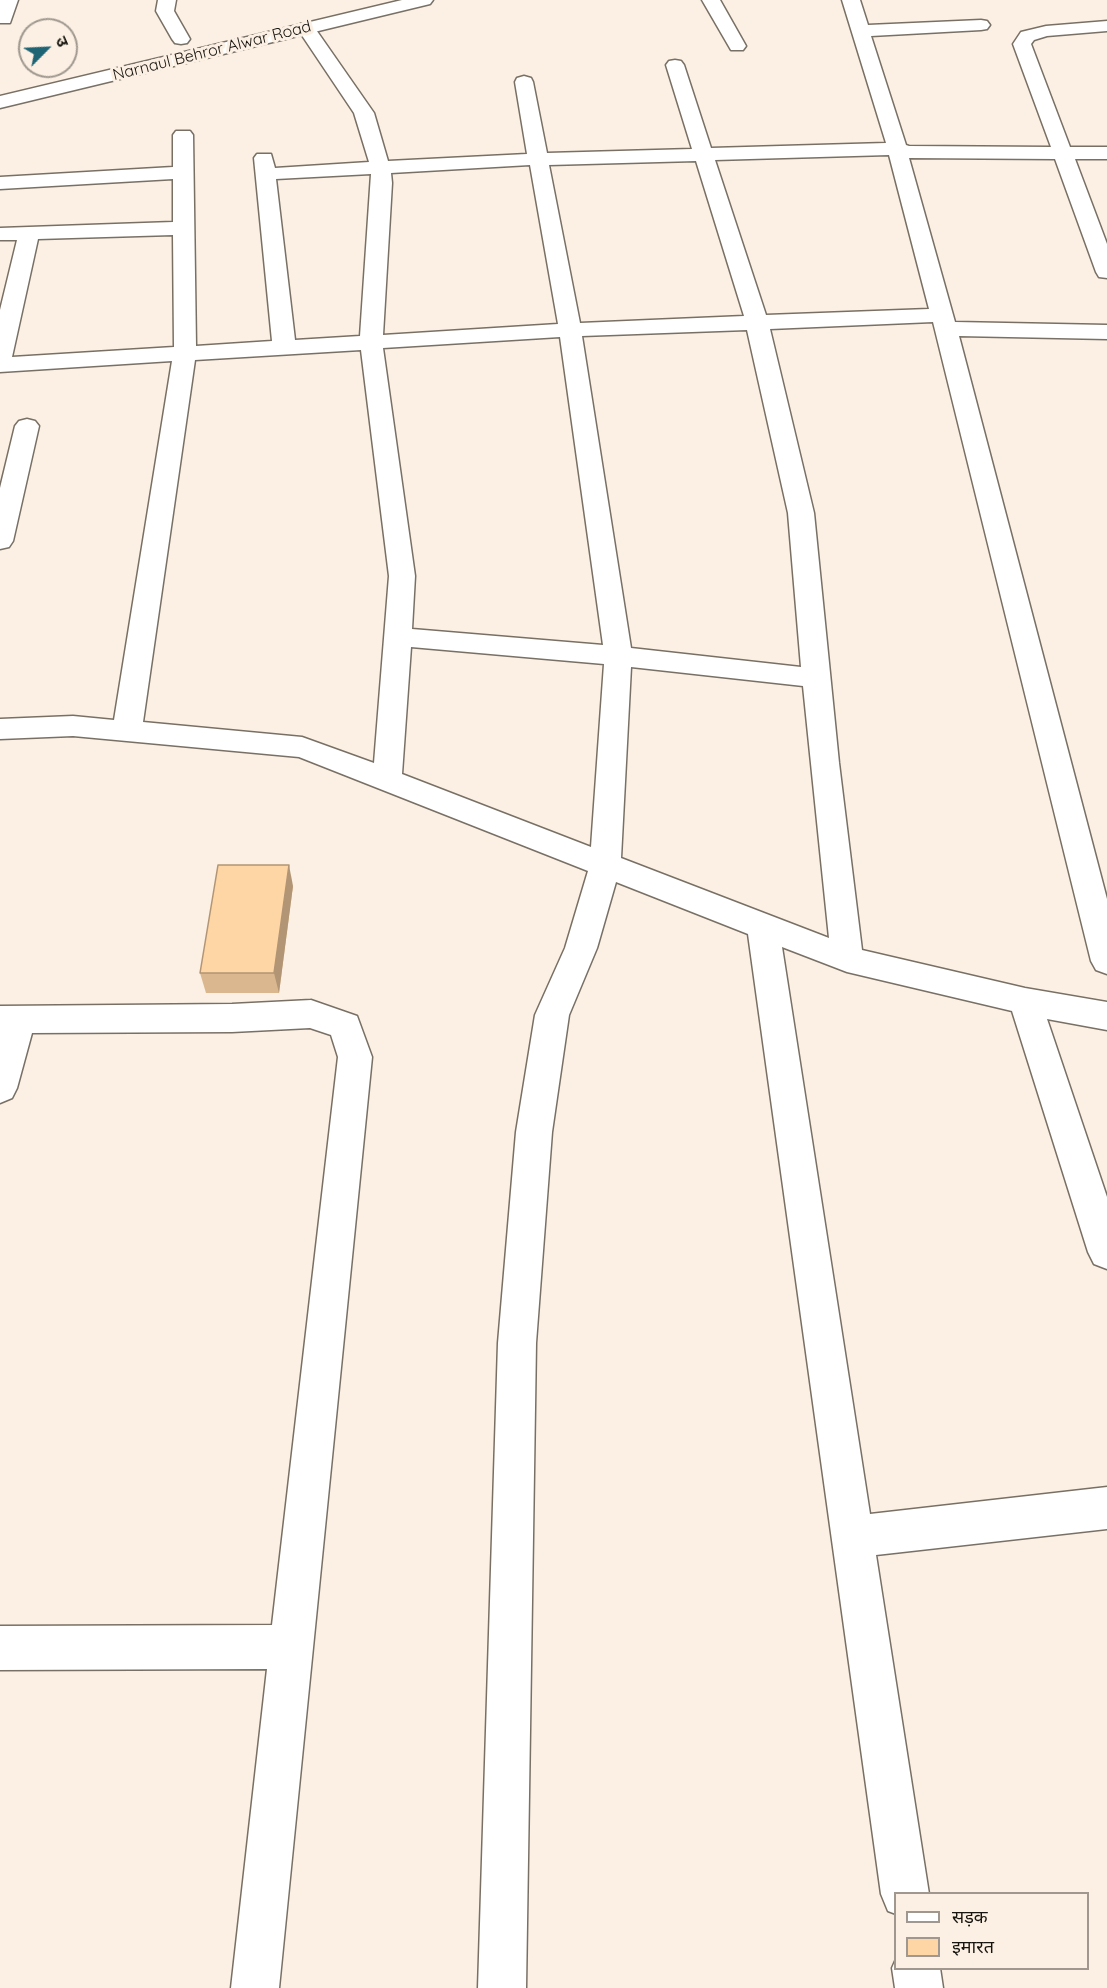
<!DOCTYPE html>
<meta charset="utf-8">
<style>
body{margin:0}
#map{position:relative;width:1107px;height:1988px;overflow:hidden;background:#fbf0e3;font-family:Quicksand,"Noto Sans Devanagari",sans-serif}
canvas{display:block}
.legend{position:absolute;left:894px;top:1892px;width:195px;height:78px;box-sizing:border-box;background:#fbf0e3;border:2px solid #a0988f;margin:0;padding:8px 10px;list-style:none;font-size:18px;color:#181510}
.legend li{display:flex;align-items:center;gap:12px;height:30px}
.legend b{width:30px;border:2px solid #a0988f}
.north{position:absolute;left:18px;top:18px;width:60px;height:60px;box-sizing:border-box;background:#fbf0e3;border:2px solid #a0988f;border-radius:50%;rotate:66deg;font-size:16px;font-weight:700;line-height:24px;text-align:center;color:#181510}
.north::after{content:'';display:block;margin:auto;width:21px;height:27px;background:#1e6475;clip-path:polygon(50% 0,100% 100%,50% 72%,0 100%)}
</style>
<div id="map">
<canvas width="1107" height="1988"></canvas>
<ul class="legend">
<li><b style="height:8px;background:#fff"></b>सड़क</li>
<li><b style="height:16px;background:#fed5a5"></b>इमारत</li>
</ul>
<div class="north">उ</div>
</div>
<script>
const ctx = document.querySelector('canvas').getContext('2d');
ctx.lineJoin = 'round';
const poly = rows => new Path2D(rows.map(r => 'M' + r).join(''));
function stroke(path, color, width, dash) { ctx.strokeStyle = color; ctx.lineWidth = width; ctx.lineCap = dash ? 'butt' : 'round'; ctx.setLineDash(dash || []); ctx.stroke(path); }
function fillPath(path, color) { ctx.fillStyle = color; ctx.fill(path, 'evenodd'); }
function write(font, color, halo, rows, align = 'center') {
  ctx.font = font + ' Quicksand,sans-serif'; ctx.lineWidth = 6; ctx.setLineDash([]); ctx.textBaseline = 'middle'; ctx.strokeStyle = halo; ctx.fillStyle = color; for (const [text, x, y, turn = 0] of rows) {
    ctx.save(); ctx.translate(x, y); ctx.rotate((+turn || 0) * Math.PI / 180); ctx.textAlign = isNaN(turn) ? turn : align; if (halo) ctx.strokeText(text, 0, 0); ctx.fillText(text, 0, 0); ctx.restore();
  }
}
const minor = poly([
 [0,0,18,0,10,23,0,23,0,0],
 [158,0,176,0,174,11,190,39,187,43,181,44,175,43,172,39,156,11,158,0],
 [702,0,720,0,746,46,743,50,731,50,702,0],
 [842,0,860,0,868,25,981,20,987,21,990,25,987,29,981,30,871,36,906,145,909,146,1051,147,1013,44,1021,32,1046,26,1107,21,1107,31,1047,36,1034,40,1031,44,1070,147,1107,147,1107,159,1075,159,1107,244,1107,278,1099,277,1096,272,1055,159,909,158,955,322,1107,325,1107,339,959,336,1107,899,1107,974,1096,970,1091,961,933,322,770,329,814,513,839,763,862,950,1025,988,1107,1002,1107,1030,1047,1019,1107,1197,1107,1269,1094,1264,1088,1252,1012,1011,847,972,782,947,870,1514,1107,1487,1107,1529,876,1555,929,1894,896,1894,896,1914,888,1911,881,1894,748,934,616,882,597,948,569,1015,552,1132,536,1343,526,1988,478,1988,498,1343,516,1132,535,1015,565,948,588,871,299,757,73,736,0,739,0,719,73,716,114,720,172,361,0,372,0,310,17,240,0,240,0,228,173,222,173,179,0,189,0,177,173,167,173,135,176,131,190,131,193,135,196,346,272,341,254,158,257,154,271,154,275,168,369,162,354,113,297,28,300,24,312,24,374,113,388,161,527,154,515,82,517,78,524,76,531,78,533,82,547,153,692,149,666,65,669,61,675,60,681,61,684,65,711,148,886,143,842,0],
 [889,155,929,309,766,315,715,160,889,155],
 [696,161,744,316,580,323,549,165,696,161],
 [530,165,558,324,383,335,392,183,391,173,530,165],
 [371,174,360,336,295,340,276,179,371,174],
 [173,235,174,347,12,357,38,239,173,235],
 [747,330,788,513,801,667,631,648,582,336,747,330],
 [560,337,603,645,412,629,415,576,383,348,560,337],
 [361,350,389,576,374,763,302,737,143,722,195,360,361,350],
 [411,647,604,664,591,847,402,774,411,647],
 [631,667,803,686,829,938,621,858,631,667],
 [27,419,35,421,39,426,13,541,9,547,0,549,0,488,15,426,19,421,27,419],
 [311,1000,357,1016,372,1057,279,1988,231,1988,267,1669,0,1670,0,1626,272,1625,338,1057,331,1035,310,1028,232,1032,32,1033,17,1088,12,1098,0,1103,0,1006,232,1004,311,1000],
 [896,1959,896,1968,940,1968,943,1988,895,1988,892,1968,896,1959]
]);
const primary = poly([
 [402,0,433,0,430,4,0,108,0,96,402,0]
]);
const wall = poly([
 [293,886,279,993,206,993,200,973]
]);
const shadedWall = poly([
 [289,865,293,886,279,993,274,973]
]);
const building = poly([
 [218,865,289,865,274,973,200,973,218,865]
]);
const farStreetnames = [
 ["Narnaul Behror Alwar Road",212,51,-14]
];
stroke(minor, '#797065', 3);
stroke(primary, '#797065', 3);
fillPath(minor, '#fff');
fillPath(primary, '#fff');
fillPath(wall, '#dab78e');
fillPath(shadedWall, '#b29574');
fillPath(building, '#fed5a5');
stroke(building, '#b29574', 1.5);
write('16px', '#181510', '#fbf0e3', farStreetnames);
</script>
